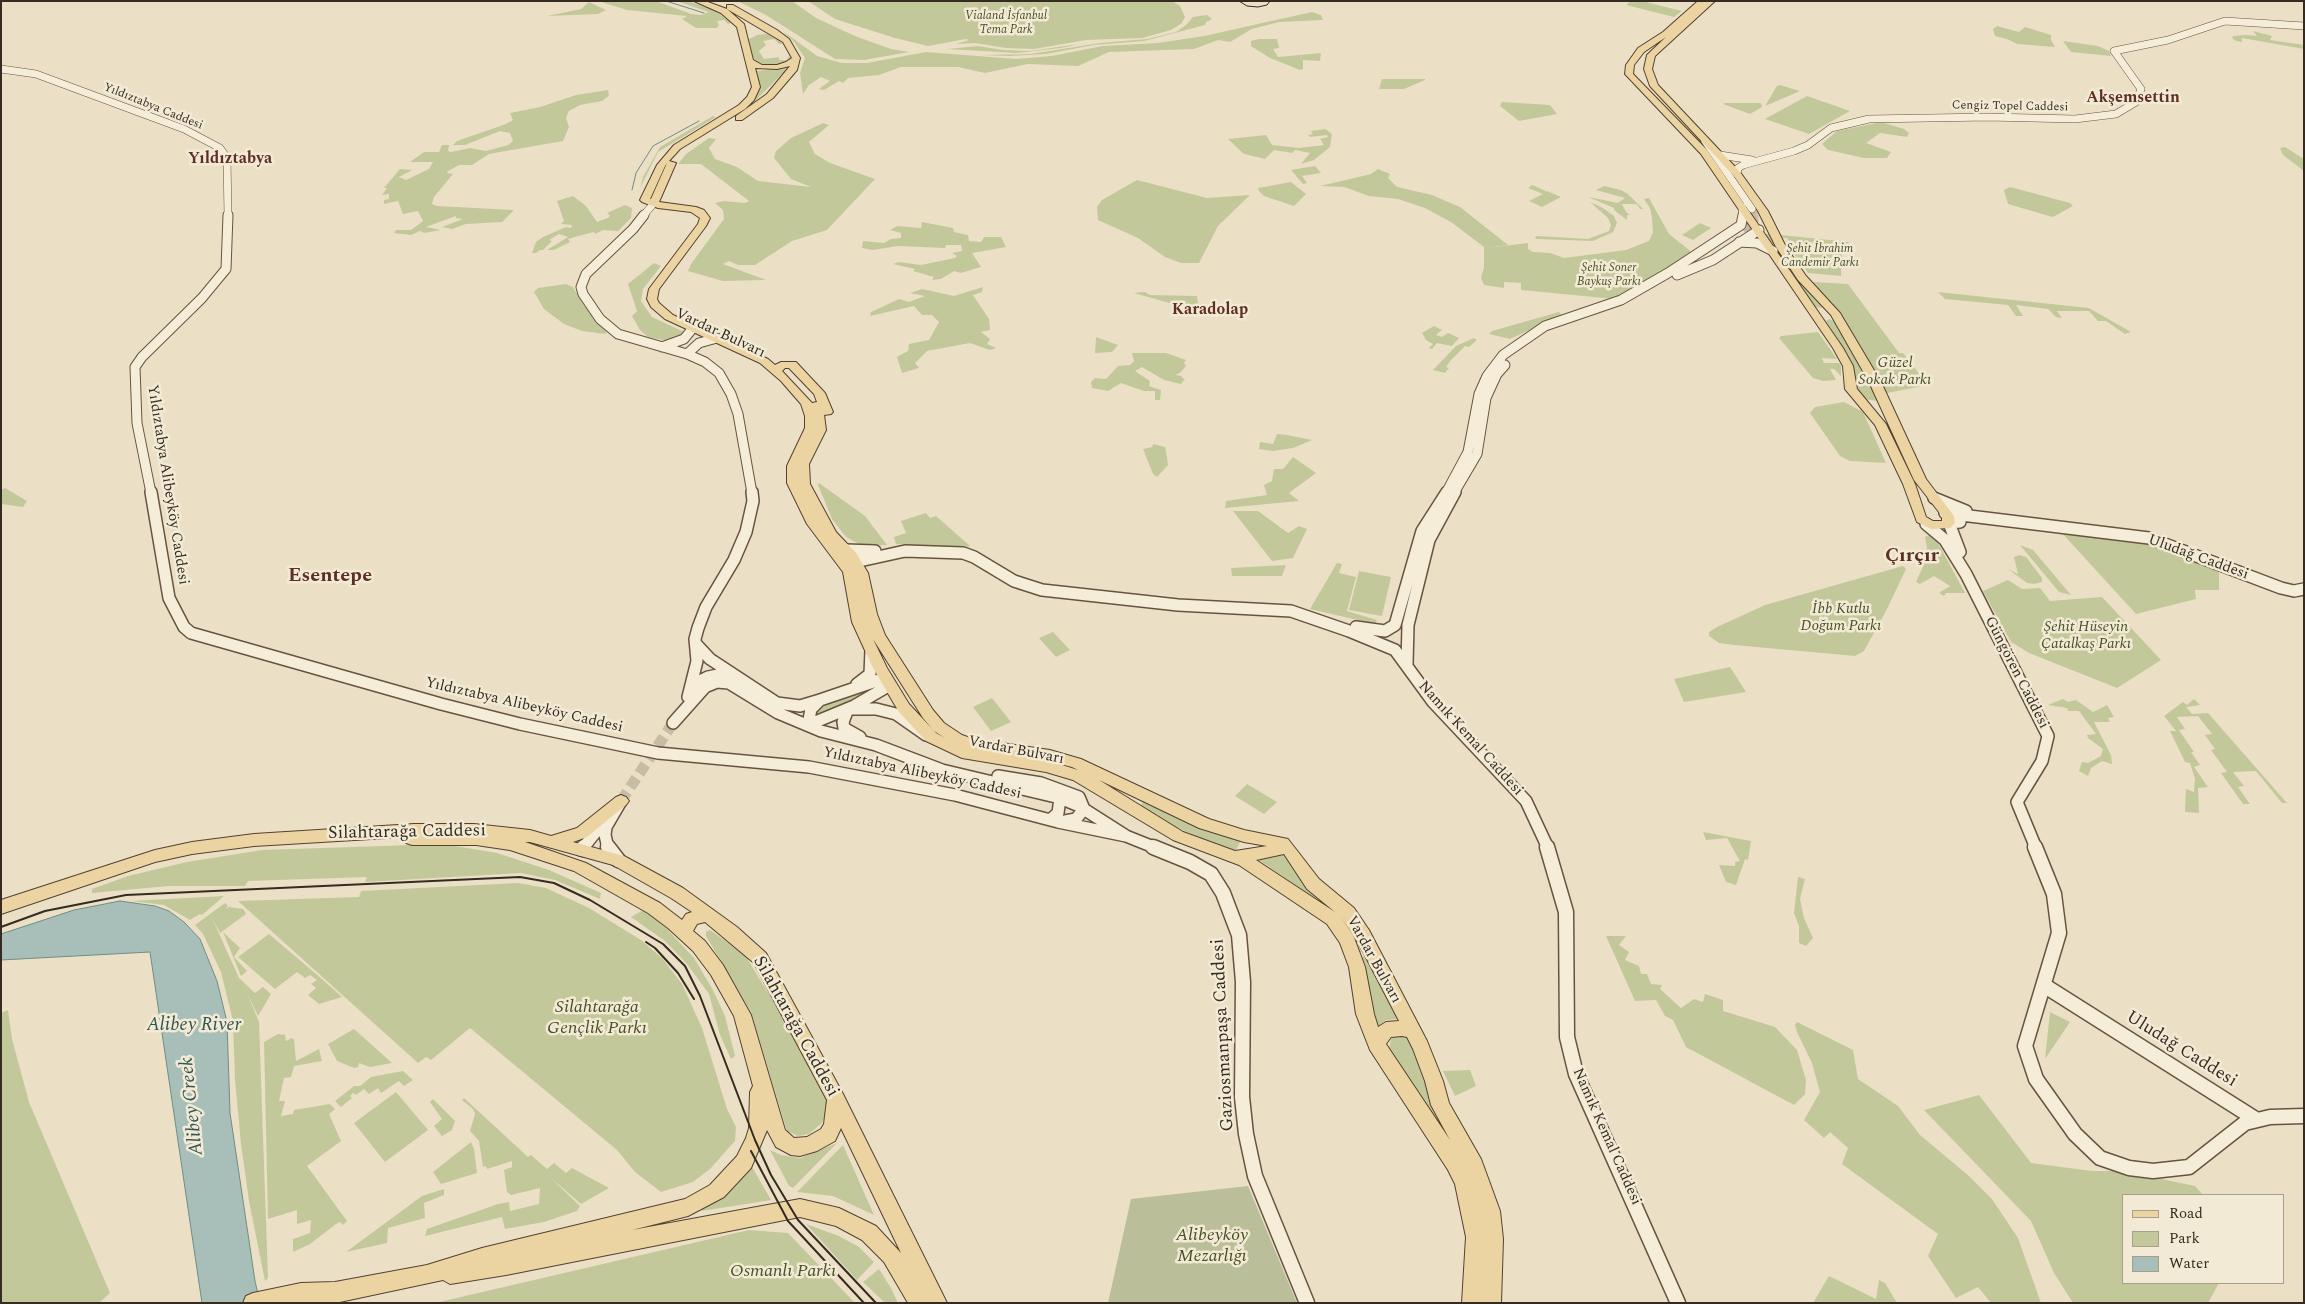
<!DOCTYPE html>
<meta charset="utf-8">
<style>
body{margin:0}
#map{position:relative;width:2305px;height:1304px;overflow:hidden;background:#ebe0c6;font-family:Spectral,serif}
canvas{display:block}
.frame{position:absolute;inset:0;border:2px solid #362b20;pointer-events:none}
.legend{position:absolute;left:2122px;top:1194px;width:162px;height:90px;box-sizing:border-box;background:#f3ead5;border:1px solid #a79e8d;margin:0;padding:6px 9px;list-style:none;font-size:15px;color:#362b20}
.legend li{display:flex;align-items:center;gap:10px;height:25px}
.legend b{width:25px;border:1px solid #a79e8d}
</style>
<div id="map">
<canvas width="2305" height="1304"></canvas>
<div class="frame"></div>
<ul class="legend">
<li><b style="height:6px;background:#ebd4a1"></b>Road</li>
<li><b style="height:14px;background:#c3c89b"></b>Park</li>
<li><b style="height:14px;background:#a7bfb8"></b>Water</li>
</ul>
</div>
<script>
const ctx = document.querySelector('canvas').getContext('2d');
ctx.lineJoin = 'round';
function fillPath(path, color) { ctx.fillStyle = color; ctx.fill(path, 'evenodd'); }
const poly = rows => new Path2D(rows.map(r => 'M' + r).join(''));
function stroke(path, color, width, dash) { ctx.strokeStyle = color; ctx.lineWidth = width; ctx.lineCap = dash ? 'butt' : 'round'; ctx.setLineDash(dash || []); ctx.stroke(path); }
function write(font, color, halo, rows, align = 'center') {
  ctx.font = font + ' Spectral,serif'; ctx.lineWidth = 5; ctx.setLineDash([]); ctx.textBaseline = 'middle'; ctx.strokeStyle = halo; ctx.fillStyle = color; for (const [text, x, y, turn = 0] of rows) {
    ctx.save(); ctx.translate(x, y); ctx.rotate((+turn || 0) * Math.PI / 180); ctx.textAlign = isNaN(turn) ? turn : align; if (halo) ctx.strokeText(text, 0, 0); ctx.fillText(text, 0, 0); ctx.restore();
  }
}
const green = poly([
 [598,1,656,1,691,14,701,15,709,12,676,1,688,1,714,10,732,23,728,24,724,20,717,21,719,25,717,28,696,28,682,19,687,16,627,10],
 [737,1,792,1,816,18,855,36,891,49,909,52,864,60,835,59,766,15],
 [808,1,1172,1,1180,6,1185,17,1182,23,1171,30,1142,38,1086,40,1034,49,1006,48,975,43,956,44,969,40,966,39,928,46,895,38,835,19],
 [1631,1,1642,1,1682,11,1674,17,1626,5],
 [589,2,606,10,598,14,547,16,581,9],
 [1312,12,1321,15,1323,20,1279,22,1252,29,1230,42,1218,40,1194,49,1109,52,1078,66,1028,64,985,73,958,67,901,67,879,75,848,78,843,83,839,81,824,90,819,89,830,81,821,77,809,85,803,94,800,73,805,58,794,42,783,31,817,56,842,63,867,63,926,52,1016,59,1051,56,1103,46,1158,43,1204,36],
 [1207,15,1212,19,1206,22,1205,25,1144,41,1094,45,1046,54,1009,56,981,55,1030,54,1100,43,1147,39,1176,32,1186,25,1193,17],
 [1997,26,2019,32,2025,27,2051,35,2051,40,2055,47,2017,44,2007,39,1995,36,1993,29],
 [2253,31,2272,36,2270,40,2304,45,2304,49,2242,38,2242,42,2236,41,2232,38,2233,36,2245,35,2257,36],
 [766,34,774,35,783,44,779,44,774,39,763,41,766,45,759,51,764,59,779,57,779,60,787,60,788,57,792,56,791,61,777,66,763,66,754,62,749,39,757,35],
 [1259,39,1277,39,1279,48,1273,49,1278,57,1321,53,1320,61,1303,60,1303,69,1300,70,1270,58,1251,46,1251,41],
 [2063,41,2098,46,2109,51,2111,56,2071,52],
 [1079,44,1061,48,1017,53,947,49,978,46,1003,50,1030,51],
 [788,68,751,105,679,149,669,160,664,173,662,171,673,152,750,102,758,91,757,71],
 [1382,79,1425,79,1425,80,1404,89,1379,89],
 [1780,85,1800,91,1765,106,1777,86],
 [608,90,609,96,602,101,580,105,569,111,566,118,569,127,563,141,489,154,472,165,459,165,448,171,447,173,453,174,434,197,432,204,437,206,514,210,502,222,466,224,452,229,442,227,463,219,456,218,456,216,426,227,441,230,424,233,420,231,411,235,394,233,396,230,411,230,423,221,418,211,403,214,398,201,384,204,384,200,389,199,389,194,382,195,387,188,384,188,400,169,412,170,399,177,406,180,429,169,433,162,410,162,424,152,439,152,442,145,449,145,448,151,451,152,470,148,486,151,508,145,513,141,510,133,500,131,465,145,453,145,457,141,506,124,513,120,510,113,540,107,576,95],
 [1807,96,1850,111,1809,134,1765,119],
 [1502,102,1550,105,1557,114,1519,121,1500,106],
 [1725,103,1761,103,1762,107,1750,114,1723,104],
 [713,116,716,117,658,152,640,188,643,177,660,147],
 [1881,122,1904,129,1909,133,1907,137,1880,133,1866,143,1891,152,1887,158,1864,158,1828,150,1822,144,1837,131],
 [823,123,829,125,809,142,815,154,830,163,875,179,827,230,792,241,755,265,738,265,729,261,723,264,766,280,723,281,688,271,691,264,724,219,723,210,715,203,724,201,745,203,749,201,701,164,678,164,686,154,709,138,716,139,709,148,715,159,737,167,758,181,811,187,791,179,774,158,776,151,791,138],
 [1325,129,1332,134,1330,147,1314,160,1301,164,1310,153,1295,150,1292,153,1274,150,1265,159,1244,154,1228,139,1266,135,1272,145,1299,148,1324,145,1320,139,1328,137,1327,135,1310,137,1308,135,1313,134,1311,131],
 [2285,147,2304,159,2304,171,2283,155,2280,148],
 [1315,166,1321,173,1302,176,1307,183,1303,184,1291,170],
 [1378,169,1390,174,1388,178,1397,187,1432,195,1460,207,1508,245,1486,248,1528,243,1528,249,1533,252,1550,253,1564,258,1626,250,1649,241,1653,232,1652,218,1650,208,1644,199,1649,198,1669,234,1693,253,1615,299,1521,290,1521,283,1504,282,1504,288,1484,285,1481,278,1484,267,1484,247,1451,222,1425,208,1398,199,1369,196,1344,187,1320,186,1371,174],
 [1137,180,1207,198,1250,195,1218,226,1199,263,1181,263,1165,257,1138,238,1098,220,1097,207,1102,200],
 [1291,182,1306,194,1294,206,1264,196,1259,191,1258,188],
 [1532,185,1546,191,1545,193,1547,191,1561,197,1542,207,1529,201,1543,194,1528,188],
 [1604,186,1621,190,1628,194,1643,209,1640,209,1637,204,1622,204,1626,212,1630,215,1627,215,1627,220,1614,210,1614,208,1588,197,1618,203,1625,198,1596,190],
 [2010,187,2070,203,2073,206,2053,217,2049,216,2008,204,2004,190],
 [573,196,586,206,597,222,608,218,610,216,607,213,625,205,632,208,631,218,618,231,603,230,595,234,594,232,582,235,568,239,570,242,554,250,547,250,568,237,559,234,549,240,552,241,543,250,540,250,536,253,532,253,536,242,543,237,566,227,571,228,572,225,561,224,564,221,557,201],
 [1590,202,1603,208,1614,216,1617,223,1613,232,1593,241,1536,239,1535,237,1537,236,1588,239,1609,231,1611,225,1608,218],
 [922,222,953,228,954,232,968,235,969,241,981,242,984,237,1001,237,1006,247,972,253,981,267,961,273,954,271,941,279,932,280,934,277,913,271,915,269,893,264,899,262,921,265,955,258,957,256,952,253,962,251,961,245,946,245,945,248,898,246,873,250,862,248,863,241,884,243,891,239,901,238,901,233,890,230,897,226,921,228],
 [1700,223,1711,228,1693,240,1682,235],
 [1765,234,1771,234,1823,308,1814,307],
 [1781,235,1849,242,1842,254,1841,276,1808,273,1789,247,1792,247,1787,238,1782,238],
 [654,263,661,266,643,289,641,301,652,317,684,332,682,335,668,341,648,337,640,330,632,316,637,311,628,284],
 [1813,282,1848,284,1899,353,1903,353,1928,385,1887,393],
 [566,284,573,287,583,304,607,332,605,334,582,331,564,324,544,309,534,292,538,288],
 [983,287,982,292,973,295,989,319,990,330,981,332,990,339,987,344,996,348,990,350,970,343,927,351,915,363,919,368,902,373,897,357,908,351,909,344,929,340,939,322,932,315,922,315,914,306,870,316,871,312,899,299,909,302,925,296,910,293,922,289,954,296],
 [1145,292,1150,295,1197,296,1199,309,1173,304,1134,293],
 [1938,292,2089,308,2131,332,2125,334,2106,321,2098,321,2089,311,2057,311,2062,318,2056,317,2048,309,2016,305,2023,316,2016,316,2008,305,1945,299],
 [1559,312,1562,315,1510,339,1489,334,1492,331],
 [1829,319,1834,321,1841,332,1869,381,1855,378,1851,362,1826,321],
 [1434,326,1442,330,1436,335,1442,337,1448,333,1459,338,1452,346,1437,343,1432,349,1429,348,1433,344,1426,340,1422,333],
 [1818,332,1837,359,1822,358,1824,363,1839,363,1841,366,1841,376,1834,369,1830,369,1836,380,1823,381,1813,378,1779,338,1781,336],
 [1096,337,1118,345,1112,352,1095,353],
 [1474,338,1477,340,1469,347,1465,346,1450,361,1446,367,1449,368,1445,373,1433,370,1456,346],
 [1132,353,1166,353,1186,360,1184,363,1186,366,1180,373,1175,375,1182,376,1182,378,1185,379,1181,384,1164,380,1142,367,1135,371,1150,381,1149,386,1161,390,1160,400,1155,400,1155,391,1144,391,1121,383,1108,391,1092,388,1091,382,1095,378,1106,379,1118,366,1130,365,1134,361],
 [1854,381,1870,383,1877,401,1864,399,1857,391],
 [1844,402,1863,412,1886,463,1850,461,1840,456,1810,413,1815,407],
 [1277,434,1287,435,1312,440,1293,448,1273,451,1259,449,1260,442,1273,444],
 [1153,444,1165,447,1167,457,1168,465,1157,477,1153,474,1143,449,1152,447],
 [1293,457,1316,473,1289,493,1299,501,1225,508,1226,501,1267,495,1264,485,1272,481,1274,469,1283,469],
 [819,483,865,516,887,545,863,546,846,537,832,519,818,485],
 [5,488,27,501,23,507,1,504,1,490],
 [1233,511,1258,511,1288,533,1299,526,1307,529,1293,558,1272,561],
 [926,513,930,518,936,516,970,546,961,548,896,544,894,537,906,533,901,521],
 [2061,532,2155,544,2219,568,2219,590,2195,590,2196,599,2136,614],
 [1929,535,1937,541,1965,593,1946,593,1944,596,1939,593,1950,586,1934,576,1920,584,1916,582,1924,564,1927,547,1925,537],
 [2020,545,2033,550,2071,595,2059,592],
 [2019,555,2026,557,2042,578,2042,582,2034,584,2027,583,2008,569,2018,574,2014,557],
 [1337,563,1342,564,1339,573,1356,577,1347,611,1377,620,1375,624,1310,609],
 [1286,565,1282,576,1232,576,1231,568],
 [1903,566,1906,569,1887,609,1864,651,1855,656,1734,645,1719,643,1709,636,1709,632,1717,627,1765,605],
 [1359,571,1391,577,1382,616,1349,610],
 [2008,580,2022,589,2040,588,2050,601,2102,597,2161,660,2117,688,2029,653,2011,642,1983,591],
 [1053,632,1070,650,1056,657,1039,638],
 [1730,667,1746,692,1684,702,1674,679],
 [877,684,879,686,844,706,815,716,816,710,822,704],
 [992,698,1011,722,991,731,973,707],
 [2063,699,2068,702,2076,700,2093,712,2107,705,2114,717,2108,718,2110,722,2094,722,2111,755,2112,764,2102,761,2091,768,2088,776,2079,771,2082,762,2088,763,2101,756,2103,749,2088,738,2087,735,2096,734,2079,711,2068,711,2067,708,2048,705],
 [2194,699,2200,705,2186,707,2192,714,2208,713,2287,803,2282,803,2256,771,2233,772,2244,786,2238,787,2250,804,2243,804,2221,773,2227,772,2211,750,2215,749,2205,735,2212,734,2198,716,2177,717,2185,729,2179,730,2194,752,2191,752,2200,765,2194,767,2208,787,2198,788,2199,813,2185,812,2186,789,2194,792,2195,779,2190,763,2185,762,2170,731,2176,731,2164,716,2183,702,2187,705],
 [1247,784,1277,802,1264,814,1235,796],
 [1143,800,1241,840,1236,850,1215,845,1159,819,1139,806,1142,804],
 [1703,832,1751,841,1748,860,1745,859,1736,885,1726,882,1719,865,1735,866,1735,862,1740,861,1727,838,1706,840],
 [443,844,497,853,549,870,601,893,600,899,555,880,521,873,365,882,367,877,248,881,245,886,169,886,92,893,92,889,128,876,187,862,262,850],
 [1283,852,1340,912,1364,951,1360,952,1351,933,1332,910,1256,858],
 [1798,877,1805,879,1800,899,1804,918,1813,938,1806,946,1799,943,1799,926,1794,913],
 [518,883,546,888,589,908,641,940,662,958,682,984,702,1028,727,1109,736,1127,735,1141,710,1169,693,1182,661,1192,635,1172,617,1150,470,1028,431,1060,426,1057,418,1063,238,901,359,897,361,891],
 [224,896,202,915,200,914,190,920,164,905,131,901],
 [225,903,228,906,225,909,229,907,243,909,246,914,220,933,212,918,239,978,255,993,263,987,271,994,258,1016,247,993,259,1022,268,1278,265,1281,249,1201,241,1144,235,1080,233,1021,221,972,203,934,195,925],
 [643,910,666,928,694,958,713,990,725,1016,735,1056,731,1059,720,1035,709,994,687,964,665,941,631,917],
 [710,930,745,955,797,1040,828,1098,829,1107,822,1123,809,1134,798,1136,787,1131,751,1012,706,936,706,932],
 [223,932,240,948,234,957,247,971,241,976],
 [269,934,322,979,342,997,319,1004,308,995,316,988,311,984,317,980,310,975,305,978,297,972,275,989,238,957],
 [1606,936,1626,936,1619,945,1629,952,1625,960,1639,966,1641,974,1647,974,1651,984,1662,985,1660,989,1681,1008,1694,999,1703,1002,1705,994,1723,1000,1723,1011,1775,1027,1797,1050,1806,1080,1805,1094,1794,1105,1686,1047,1673,1020,1665,1016,1656,1000,1635,1001],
 [1366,956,1397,1019,1386,1020,1375,1028,1362,957],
 [8,1010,12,1039,29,1102,110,1293,99,1303,1,1303,1,1013],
 [2050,1012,2070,1022,2045,1059],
 [1797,1022,1853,1050,1858,1079,1898,1106,1920,1135,1969,1176,1992,1199,2018,1238,2041,1303,1991,1303,1978,1287,1956,1298,1928,1256,1938,1234,1842,1164,1848,1148,1830,1132,1824,1138,1804,1120,1820,1092,1812,1063,1797,1032,1795,1025],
 [354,1029,392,1063,370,1067,359,1063,358,1067,354,1068,337,1061,328,1044],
 [278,1034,285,1035,286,1041,292,1038,294,1040,296,1061,319,1049,322,1061,294,1066,291,1077,284,1078,279,1101,285,1101,281,1116,293,1114,294,1110,330,1104,335,1109,329,1114,341,1141,307,1166,347,1221,343,1225,340,1222,336,1224,310,1244,293,1252,293,1239,310,1233,311,1220,297,1224,297,1210,268,1219,264,1042],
 [1392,1036,1405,1036,1409,1039,1465,1162,1392,1057,1389,1048],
 [1470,1070,1476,1086,1455,1096,1443,1071],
 [403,1071,413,1080,404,1086,399,1081,381,1093,378,1088,369,1094,364,1089,356,1095,353,1093,350,1096,352,1098,341,1107,335,1101,354,1086,360,1086,371,1077],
 [396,1092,428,1130,385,1162,354,1123],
 [1979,1095,2031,1163,2092,1171,2123,1171,2195,1186,2203,1195,2124,1195,2124,1283,2219,1283,2208,1303,2073,1303,2054,1273,2031,1221,1924,1110],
 [464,1098,528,1157,531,1155,547,1169,554,1163,566,1173,572,1168,609,1188,581,1204,550,1177,580,1206,577,1211,544,1222,505,1229,502,1217,425,1236,427,1229,498,1204,509,1202,510,1211,539,1204,540,1188,511,1195,507,1192,504,1170,512,1167,512,1161,487,1169,486,1166,483,1167,479,1141,470,1131,475,1114,473,1109,462,1100],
 [433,1099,455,1121,452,1130,442,1136,434,1126,442,1119,430,1102],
 [471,1142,474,1149,477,1173,441,1184,433,1172],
 [837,1143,793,1188,789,1186,770,1150,781,1155,801,1158],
 [843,1145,874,1215,833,1196,797,1192],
 [751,1165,771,1200,702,1211,702,1208,721,1197],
 [444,1189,444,1195,424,1203,425,1218,388,1228,387,1243,346,1252,422,1196],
 [806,1224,839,1236,859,1247,874,1262,857,1280],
 [749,1230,788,1233,855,1303,435,1303],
 [879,1269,891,1288,898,1303,885,1303,863,1282],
 [1829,1276,1876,1299,1879,1280,1885,1283,1897,1303,1813,1303]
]);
const cemetery = poly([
 [1248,1186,1297,1303,1108,1303,1131,1199]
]);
const water = poly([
 [120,901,155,906,169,911,184,922,200,939,217,981,227,1022,230,1113,255,1281,260,1303,202,1303,150,952,1,960,1,934,74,910,120,901]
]);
const stream = poly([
 [666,1,704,13],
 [632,190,636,173,653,146,699,121]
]);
const secondaryTunnelFar2 = poly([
 [1752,209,1755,216]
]);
const secondaryTunnelFar1 = poly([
 [1744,231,1754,222,1754,215]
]);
const secondaryTunnel = poly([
 [621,801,673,723]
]);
const secondaryFar3 = poly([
 [1,69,36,74,184,129,220,148,227,158,228,216],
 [1705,141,1752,209],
 [1720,155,1752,160],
 [1737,174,1738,168,1743,165,1794,151,1808,145,1831,128,1869,119,1988,117,2075,119,2116,114,2136,102,2141,89,2114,51,2168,40,2225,21,2304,26],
 [1742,207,1743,216],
 [643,216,654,203]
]);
const secondaryFar2 = poly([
 [644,215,633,229,586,274,581,287,583,294,600,319,618,334,687,354,705,362,719,373,731,394,738,414,752,493],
 [1739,242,1757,243,1773,251],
 [1677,275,1713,260,1759,230],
 [662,347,684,339,693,328],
 [687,354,699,343,717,338],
 [151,493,137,423,135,367,142,357,202,298,226,269,228,215],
 [1446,493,1468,452,1479,394,1487,376,1503,355,1545,326,1621,300,1668,273,1741,225,1743,215],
 [1454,493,1477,454,1486,398,1497,374,1505,365]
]);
const secondaryFar1 = poly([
 [151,492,169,598,184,627,191,633,441,704,520,724,658,753,809,767,955,795,1058,822,1126,836],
 [1934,498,1966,511],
 [1945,513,2149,538,2281,588,2294,591,2304,589],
 [1960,522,1949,523,1960,552],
 [1926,524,1945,540,1966,574,2048,736,2042,761,2017,802,2036,848],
 [846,550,875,551],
 [855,562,905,551,963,553,974,557,1014,581,1042,590,1178,605,1291,611,1349,631,1395,650,1433,702,1526,801,1548,848],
 [1356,627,1385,631,1395,625,1422,531,1447,492],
 [696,644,710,659,777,703,800,706,820,700],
 [1407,664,1408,625,1429,540,1455,492],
 [857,684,870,674,871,650],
 [691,691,698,682,708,677,723,674,733,676],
 [688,697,697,661,695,639,698,628,706,607,734,560,746,532,753,501,752,492],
 [848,709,843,722,844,728,860,737],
 [849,709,876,709,896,714,926,735],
 [673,723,705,687,717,682,729,683,778,713,821,731,876,745,942,770,1060,798,1079,806,1126,836,1156,848],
 [808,725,811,709,820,700,885,678],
 [808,725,854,706,890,685],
 [998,776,1041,783,1079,797,1084,809,1076,819,1065,821],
 [1050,820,1058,813,1060,798],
 [583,848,607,818],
 [608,848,605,835,606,827,620,803]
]);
const secondary = poly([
 [608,847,618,860],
 [1153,847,1190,862,1211,874,1223,893,1239,935,1243,982,1242,1097,1246,1134,1255,1176,1307,1303],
 [1547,847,1566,912,1567,1037,1576,1074,1678,1303],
 [2035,847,2054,894,2059,933,2025,1046,2036,1079,2075,1134,2100,1158,2129,1168,2153,1171,2189,1167,2245,1123,2270,1117,2304,1116],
 [582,849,584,847],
 [2045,986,2257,1120]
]);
const primary = poly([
 [694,1,705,1,727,9,744,24,753,60,762,65,777,65,786,62,792,58,783,42,727,9,727,5,733,5,777,30,789,39,800,58,797,70,773,98,742,120,736,120,736,116,767,94,790,66,777,69,755,68,760,87,754,100,745,109,680,149,669,161,676,163,659,202,696,207,704,210,710,218,706,226,659,289,657,299,659,303,673,315,768,359,775,365,781,362,796,362,825,393,833,412,831,414,824,415,826,430,809,464,810,484,836,532,856,553,868,573,877,614,885,635,933,710,944,723,962,735,973,739,1050,750,1081,759,1209,819,1244,830,1288,839,1319,879,1354,908,1369,930,1427,1041,1443,1081,1449,1103,1481,1159,1492,1189,1500,1211,1503,1239,1501,1303,1462,1303,1466,1237,1455,1184,1448,1170,1370,1050,1356,1014,1349,967,1340,943,1327,924,1239,865,1173,840,1073,780,1046,772,962,758,926,741,899,712,873,668,852,622,843,572,807,524,787,483,787,466,805,428,805,416,801,404,781,381,760,363,665,319,651,307,647,299,649,289,698,224,700,218,691,212,658,208,642,202,640,200,657,165,674,145,739,105,747,97,752,87,737,27,721,13,694,1],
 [667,163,651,199,650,199,665,166,667,163],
 [785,368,789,368,814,394,817,402,812,403,782,371,785,368],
 [873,639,923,718,934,731,945,738,936,733,909,704,887,668,873,639],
 [1049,761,1072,767,1078,770,1049,761],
 [1099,780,1199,828,1244,842,1267,846,1235,851,1183,832,1099,780],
 [1284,854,1307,889,1335,912,1256,860,1284,854],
 [1340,916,1357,940,1399,1021,1386,1022,1378,1027,1374,1014,1365,967,1353,935,1340,916],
 [1402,1036,1407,1037,1413,1049,1425,1081,1431,1105,1450,1140,1386,1044,1391,1037,1402,1036],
 [1698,1,1715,1,1655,56,1652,69,1658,85,1740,172,1768,211,1786,247,1806,276,1840,313,1881,382,1926,479,1954,516,1955,523,1950,528,1931,529,1917,522,1903,484,1875,425,1845,389,1843,366,1833,348,1701,154,1625,74,1626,65,1638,48,1663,32,1698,1],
 [1666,37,1647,55,1644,69,1650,86,1734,176,1758,211,1776,247,1798,280,1831,315,1869,382,1914,480,1942,516,1942,521,1933,521,1926,517,1915,484,1886,424,1857,389,1853,366,1843,348,1707,150,1633,74,1634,65,1644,52,1666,37],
 [621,795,626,797,629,801,626,805,587,837,573,842,624,856,683,888,737,927,766,953,842,1092,947,1303,908,1303,884,1262,862,1240,836,1226,800,1217,506,1275,450,1284,443,1280,335,1303,243,1303,246,1296,253,1293,301,1283,335,1282,427,1265,482,1248,685,1199,710,1185,737,1156,746,1138,749,1128,750,1092,753,1086,734,1016,711,975,693,951,668,928,648,913,574,871,510,850,476,845,412,845,406,843,405,837,254,846,192,854,155,862,1,914,1,900,155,850,192,842,254,834,414,824,474,824,530,830,551,836,577,828,616,797,621,795],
 [525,842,530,842,613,865,671,898,692,912,686,914,682,920,660,903,586,863,525,842],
 [705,922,754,963,827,1100,824,1124,821,1129,807,1137,794,1138,785,1130,751,1015,723,965,705,941,693,931,697,924,705,922],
 [841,1128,901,1253,876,1226,839,1208,800,1199,632,1230,688,1216,724,1197,751,1168,767,1130,776,1147,791,1155,800,1156,817,1151,835,1141,841,1128]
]);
const tramFar1 = poly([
 [1239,1,1247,6,1258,7,1267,5,1270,1]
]);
const tram = poly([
 [1,927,45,911,126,895,520,877,554,883,590,900,663,944,685,966,700,996,755,1140,771,1175,798,1220,876,1303],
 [646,942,655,948,678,973,694,999],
 [751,1151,788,1221,864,1303]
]);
const farParknames = [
 ["Vialand İsfanbul",1006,17],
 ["Tema Park",1006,31],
 ["Şehit İbrahim",1820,250],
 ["Candemir Parkı",1820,264],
 ["Şehit Soner",1609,269],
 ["Baykuş Parkı",1609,283]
];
const farStreetnames = [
 ["Yıldıztabya Caddesi",153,107,22],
 ["Cengiz Topel Caddesi",2010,107,1]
];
const streetNames = [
 ["Vardar Bulvarı",720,334,25],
 ["Yıldıztabya Alibeyköy Caddesi",167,485,81],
 ["Uludağ Caddesi",2198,558,20],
 ["Güngören Caddesi",2016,673,63],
 ["Yıldıztabya Alibeyköy Caddesi",524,706,13],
 ["Namık Kemal Caddesi",1470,739,48],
 ["Vardar Bulvarı",1016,751,11],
 ["Yıldıztabya Alibeyköy Caddesi",922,774,12],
 ["Vardar Bulvarı",1373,960,61],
 ["Namık Kemal Caddesi",1606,1137,66]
];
const parkNames = [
 ["Güzel",1895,364],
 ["Sokak Parkı",1895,381],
 ["İbb Kutlu",1841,610],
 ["Doğum Parkı",1841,627],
 ["Şehit Hüseyin",2086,628],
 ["Çatalkaş Parkı",2086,645]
];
const farDistrictnames = [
 ["Akşemsettin",2133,99],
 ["Yıldıztabya",230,160],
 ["Karadolap",1210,311]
];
const nearStreetnames = [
 ["Silahtarağa Caddesi",407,833,-1],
 ["Silahtarağa Caddesi",795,1027,61],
 ["Gaziosmanpaşa Caddesi",1224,1035,-93],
 ["Uludağ Caddesi",2181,1050,32]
];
const nearParknames = [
 ["Silahtarağa",597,1008],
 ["Gençlik Parkı",597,1029],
 ["Alibeyköy",1212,1236],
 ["Mezarlığı",1212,1257],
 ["Osmanlı Parkı",783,1272]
];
const nearWaternames = [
 ["Alibey River",194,1026],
 ["Alibey Creek",193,1106,-96]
];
const districtNames = [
 ["Çırçır",1912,557],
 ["Esentepe",330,577]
];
fillPath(green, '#c3c89b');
fillPath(cemetery, '#babe99');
fillPath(water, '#a7bfb8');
stroke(water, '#6f8d85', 1);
stroke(stream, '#6f8d85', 1);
stroke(secondaryTunnelFar2, '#c7bca5', 7, [7, 3]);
stroke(secondaryTunnelFar1, '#c7bca5', 9, [9, 4.5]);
stroke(secondaryTunnel, '#c7bca5', 11, [11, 5.5]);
stroke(secondaryFar3, '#675440', 8);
stroke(secondaryFar2, '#675440', 11);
stroke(secondaryFar1, '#675440', 14);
stroke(secondary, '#675440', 17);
stroke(primary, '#534131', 2);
stroke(secondaryFar3, '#f6edd9', 7);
stroke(secondaryFar2, '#f6edd9', 9);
stroke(secondaryFar1, '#f6edd9', 11);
stroke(secondary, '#f6edd9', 14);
fillPath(primary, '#ebd4a1');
stroke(tramFar1, '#362b20', 1);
stroke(tram, '#362b20', 2);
write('italic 12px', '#475128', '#f3ead5', farParknames);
write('12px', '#362b20', '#f3ead5', farStreetnames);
write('15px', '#362b20', '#f3ead5', streetNames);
write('italic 15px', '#475128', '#f3ead5', parkNames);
write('bold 16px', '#602f23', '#f3ead5', farDistrictnames);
write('18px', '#362b20', '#f3ead5', nearStreetnames);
write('italic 18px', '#475128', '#f3ead5', nearParknames);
write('italic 19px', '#305553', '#f3ead5', nearWaternames);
write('bold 20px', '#602f23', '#f3ead5', districtNames);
</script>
